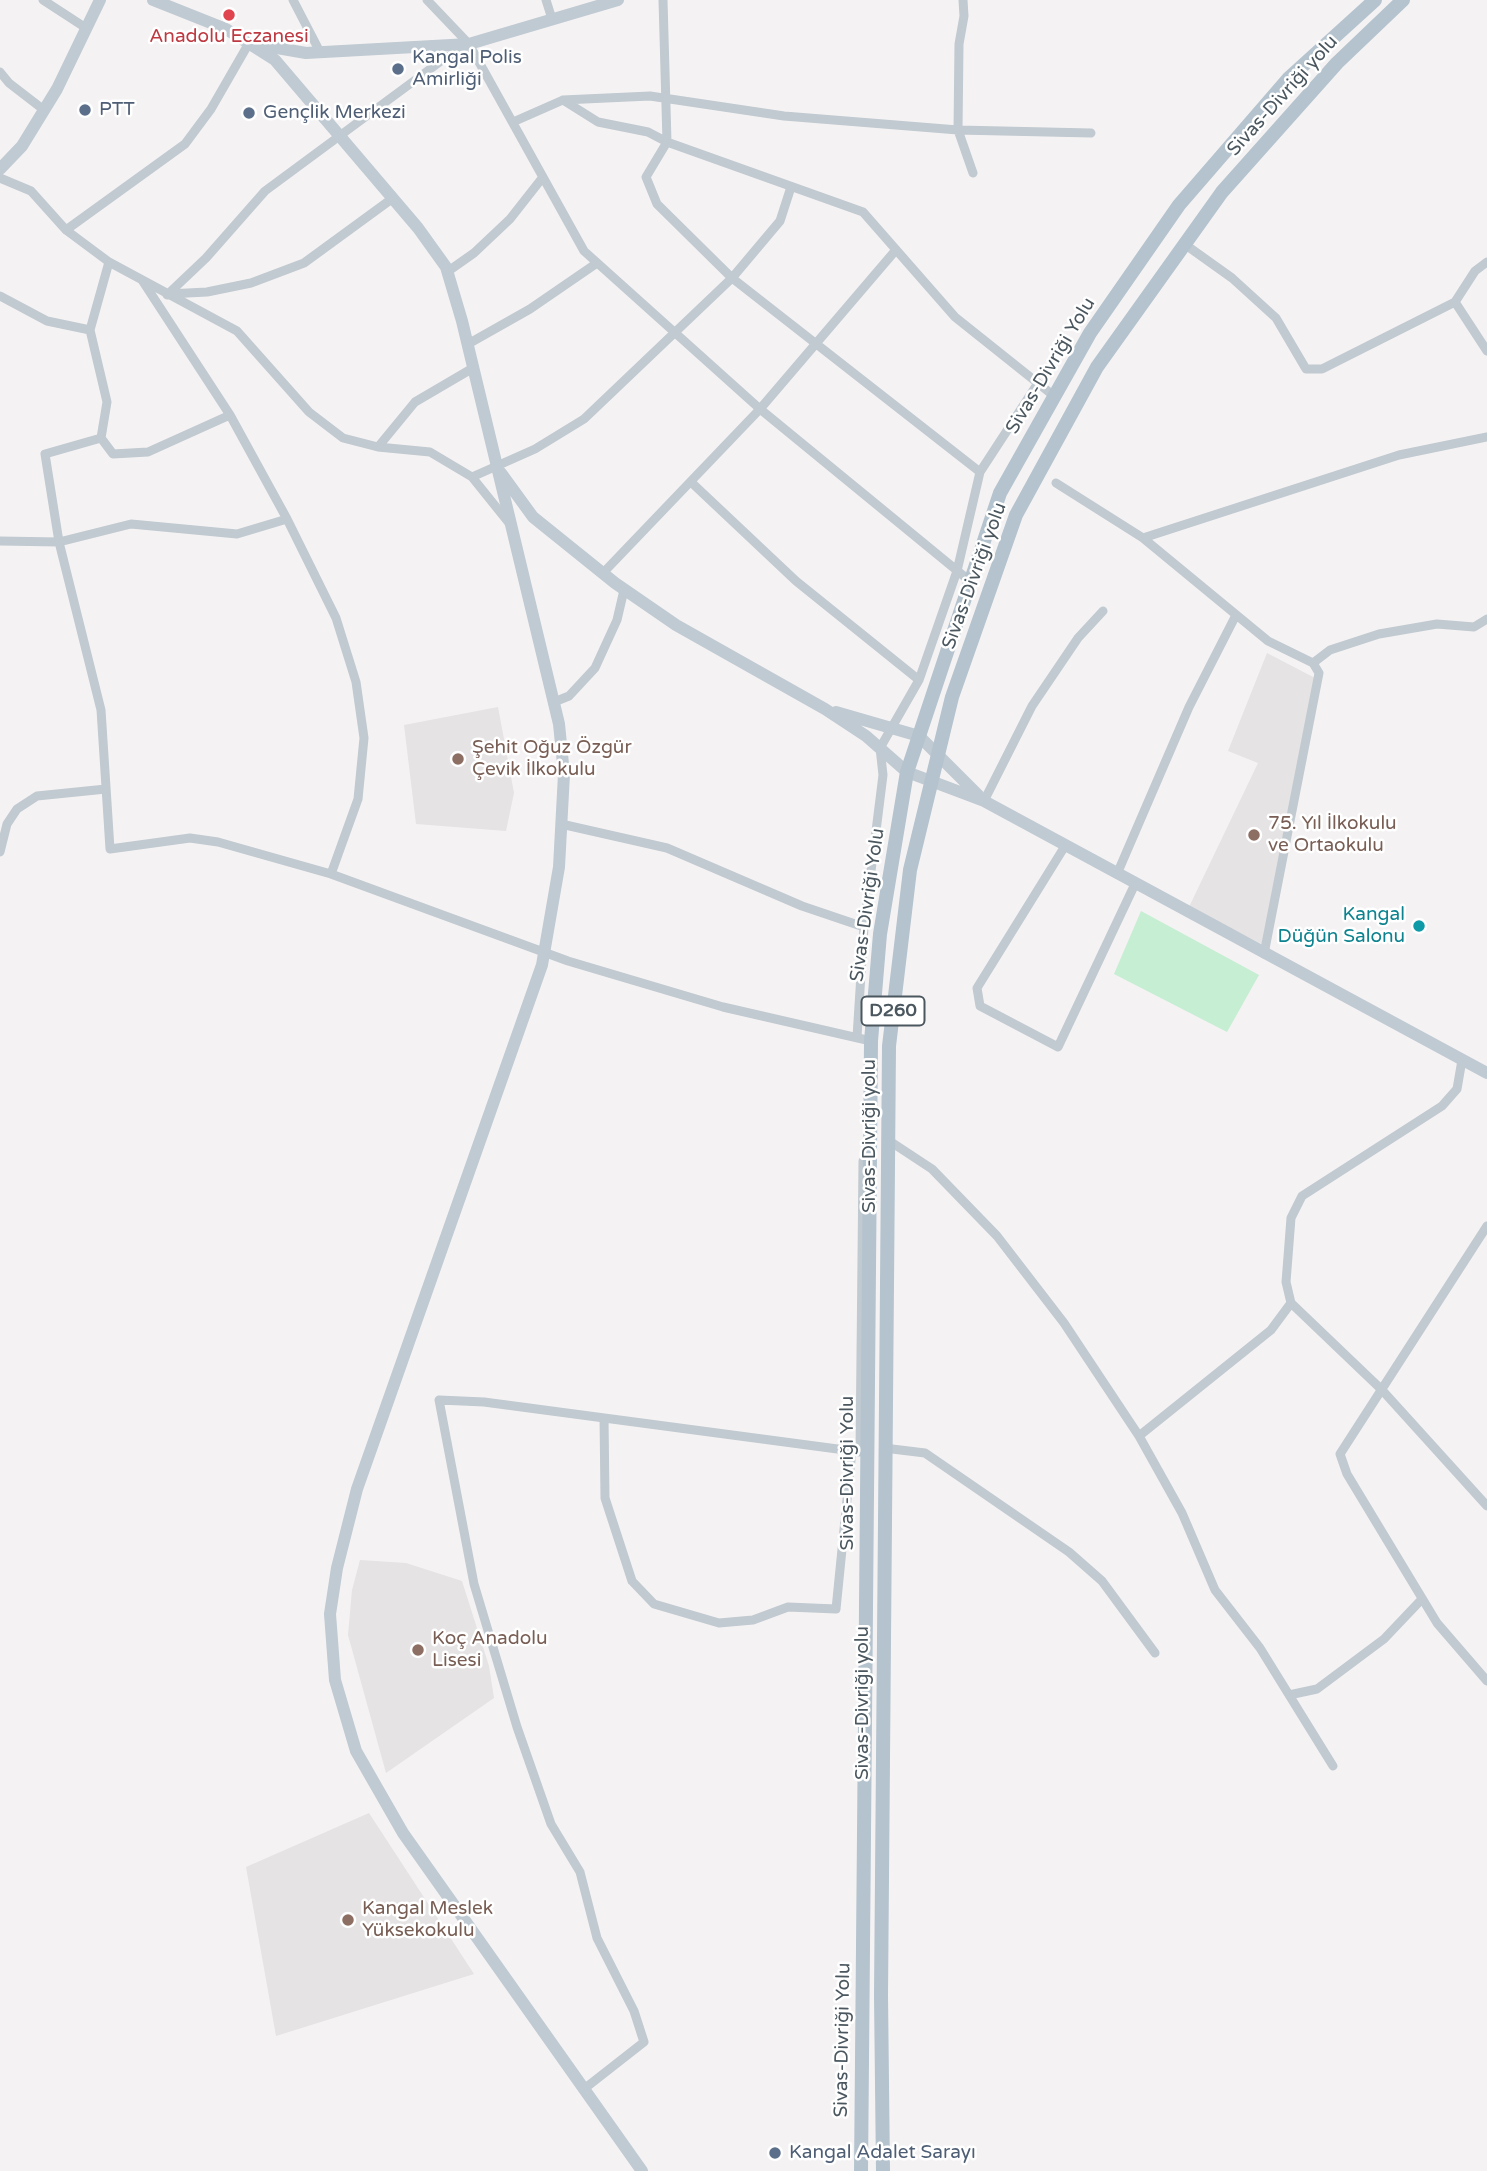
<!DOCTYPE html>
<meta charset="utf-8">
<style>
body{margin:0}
canvas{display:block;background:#f4f2f3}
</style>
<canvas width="1487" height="2171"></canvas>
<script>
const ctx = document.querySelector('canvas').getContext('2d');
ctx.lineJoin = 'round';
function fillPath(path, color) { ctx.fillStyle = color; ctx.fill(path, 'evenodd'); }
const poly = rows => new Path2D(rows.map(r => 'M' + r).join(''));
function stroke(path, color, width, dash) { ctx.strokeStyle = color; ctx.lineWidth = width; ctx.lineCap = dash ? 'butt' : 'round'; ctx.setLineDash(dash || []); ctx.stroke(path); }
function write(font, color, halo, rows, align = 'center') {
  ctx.font = font + ' "Varela Round",sans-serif'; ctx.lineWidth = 5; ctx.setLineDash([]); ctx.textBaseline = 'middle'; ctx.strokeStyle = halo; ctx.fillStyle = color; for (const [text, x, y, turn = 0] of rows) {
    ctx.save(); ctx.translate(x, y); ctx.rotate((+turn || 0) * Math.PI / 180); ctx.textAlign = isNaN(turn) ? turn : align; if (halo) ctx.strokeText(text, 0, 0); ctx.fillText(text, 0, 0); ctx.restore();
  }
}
const education = poly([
 [1267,653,1315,678,1262,944,1189,907,1258,763,1228,751],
 [498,707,514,793,506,831,416,824,404,725],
 [360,1560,406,1563,462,1581,489,1666,494,1698,386,1773,348,1635,352,1590],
 [369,1813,474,1974,276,2036,246,1867]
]);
const green = poly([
 [1141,911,1259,975,1227,1032,1114,974]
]);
const street = poly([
 [43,0,86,28],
 [293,0,320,52],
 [427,0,469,44,584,251,760,409,971,582],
 [546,0,552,19],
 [663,0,667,142,646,177,657,204,732,278,980,472],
 [963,0,964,16,959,44,958,130,973,173],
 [0,72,9,83,44,110],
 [563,100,598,122,648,132,667,142,863,212,955,317,1054,396],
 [513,122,563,100,650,96,784,116,958,130,1091,133],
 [0,178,31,191,66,230,109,262,237,331,309,412,343,438,378,447,430,452,472,477,509,523],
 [66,230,185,144,211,109,249,43],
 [1183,243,1232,278,1276,318,1306,369,1322,369,1455,302,1475,271,1487,262],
 [109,262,90,330,107,402,101,438,113,454,148,452,230,415],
 [447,272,474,253,510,219,543,177],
 [142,280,230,415,287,519,336,618,356,682,364,738,358,799,331,874],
 [168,294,207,292,251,283,304,263,393,198],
 [167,295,206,258,265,191,441,61,466,46],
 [0,296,47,321,90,330],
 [1455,302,1487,351],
 [468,344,530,309,597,263],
 [101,438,45,454,59,542,101,710,110,849,190,838,218,842,331,874,568,961,723,1007,871,1041],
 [378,447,415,402,473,368],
 [472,477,535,449,584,419,732,278,780,221,791,187],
 [692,483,796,581,919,680],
 [1056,483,1143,538,1268,641,1313,663,1319,673,1264,954],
 [1143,538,1399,455,1487,437],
 [0,541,59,542,131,524,237,534,287,519],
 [603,573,760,409,895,251],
 [1313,663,1330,650,1379,634,1437,624,1474,627,1487,619],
 [554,702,569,696,595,668,617,620,624,590],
 [984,801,1032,706,1078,638,1103,611],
 [561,824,667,848,802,906,864,927],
 [1065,846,977,988,980,1006,1058,1047,1135,884],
 [0,852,7,824,17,809,37,796,106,789],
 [1117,874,1189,707,1236,615],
 [857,1037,864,927,883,775,880,748,919,680,957,571,980,472,1038,383],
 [1462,1060,1457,1089,1442,1106,1302,1196,1291,1218,1286,1282,1291,1303,1382,1390,1487,1506],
 [891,1142,932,1169,964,1202,997,1236,1064,1323,1139,1436,1182,1513,1215,1590,1260,1648,1333,1766],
 [1487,1226,1340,1454,1347,1474,1437,1623,1487,1681],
 [604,1418,605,1498,632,1581,654,1604,719,1623,753,1620,788,1607,836,1609,852,1450],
 [1139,1436,1271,1330,1291,1303],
 [884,1448,925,1453,1069,1552,1102,1581,1155,1653],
 [1289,1695,1317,1689,1384,1639,1422,1599],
 [584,2089,644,2042,634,2011,597,1938,580,1872,551,1824,517,1727,474,1584,439,1400,484,1402,860,1452,863,1161]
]);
const secondary = poly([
 [153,0,226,29,275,60,418,228,446,267,462,321,559,724,564,774,559,867,542,965,357,1489,337,1568,330,1614,335,1680,356,1751,403,1833,642,2171],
 [254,44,306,53,469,44,618,0],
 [0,169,22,146,57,89,100,0],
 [501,473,533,517,615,583,676,625,825,709,866,736,907,772,984,801,1487,1073],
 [836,712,919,736,979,796]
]);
const primary = poly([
 [861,2171,871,1041,880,934,907,772,1000,493,1090,333,1179,205,1288,79,1375,0],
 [883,2171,881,1995,889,1046,910,870,952,697,1016,515,1097,367,1222,192,1337,63,1403,0]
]);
const markers = [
 [229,15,7,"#e0444e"],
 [398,69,7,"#5c6f8a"],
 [85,110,7,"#5c6f8a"],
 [249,113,7,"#5c6f8a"],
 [458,759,7,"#8d6e63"],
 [1254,835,7,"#8d6e63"],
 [1419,926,7,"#0f9aa8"],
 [418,1650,7,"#8d6e63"],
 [348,1920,7,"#8d6e63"],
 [775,2153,7,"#5c6f8a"]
];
const shields = [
 [893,1011,63]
];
const shieldNames = [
 ["D260",893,1011]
];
const healthNames = [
 ["Anadolu Eczanesi",229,37]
];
const serviceNames = [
 ["Kangal Polis",412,58],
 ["Amirliği",412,80],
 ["PTT",99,110],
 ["Gençlik Merkezi",263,113],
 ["Kangal Adalet Sarayı",789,2153]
];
const streetNames = [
 ["Sivas-Divriği yolu",1283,96,-48],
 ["Sivas-Divriği Yolu",1051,366,-59],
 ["Sivas-Divriği yolu",975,576,-70],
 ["Sivas-Divriği Yolu",868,905,-82],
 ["Sivas-Divriği yolu",870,1136,-90],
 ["Sivas-Divriği Yolu",848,1473,-90],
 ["Sivas-Divriği yolu",863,1703,-90],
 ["Sivas-Divriği Yolu",843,2040,-89]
];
const educationNames = [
 ["Şehit Oğuz Özgür",472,748],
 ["Çevik İlkokulu",472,770],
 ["75. Yıl İlkokulu",1268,824],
 ["ve Ortaokulu",1268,846],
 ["Koç Anadolu",432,1639],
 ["Lisesi",432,1661],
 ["Kangal Meslek",362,1909],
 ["Yüksekokulu",362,1931]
];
const cultureNames = [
 ["Kangal",1405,915],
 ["Düğün Salonu",1405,937]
];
fillPath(education, '#e5e3e4');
fillPath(green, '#c5eed2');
stroke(street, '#c1cad0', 9);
stroke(secondary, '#c0cad2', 12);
stroke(primary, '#b4c3ce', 14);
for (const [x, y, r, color] of markers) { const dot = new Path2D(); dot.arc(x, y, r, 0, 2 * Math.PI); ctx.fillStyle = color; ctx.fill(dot); stroke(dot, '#fff', 2.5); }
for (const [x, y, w] of shields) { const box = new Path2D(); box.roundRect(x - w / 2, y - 14.5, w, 29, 5); ctx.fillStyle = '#fff'; ctx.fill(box); stroke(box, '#4b575f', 2); }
write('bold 18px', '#4b575f', null, shieldNames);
write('19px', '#be3a42', '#fff', healthNames);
write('19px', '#4e5e75', '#fff', serviceNames, 'left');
write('19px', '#4b575f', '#fff', streetNames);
write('19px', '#785e54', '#fff', educationNames, 'left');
write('19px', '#0d838f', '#fff', cultureNames, 'right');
</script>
